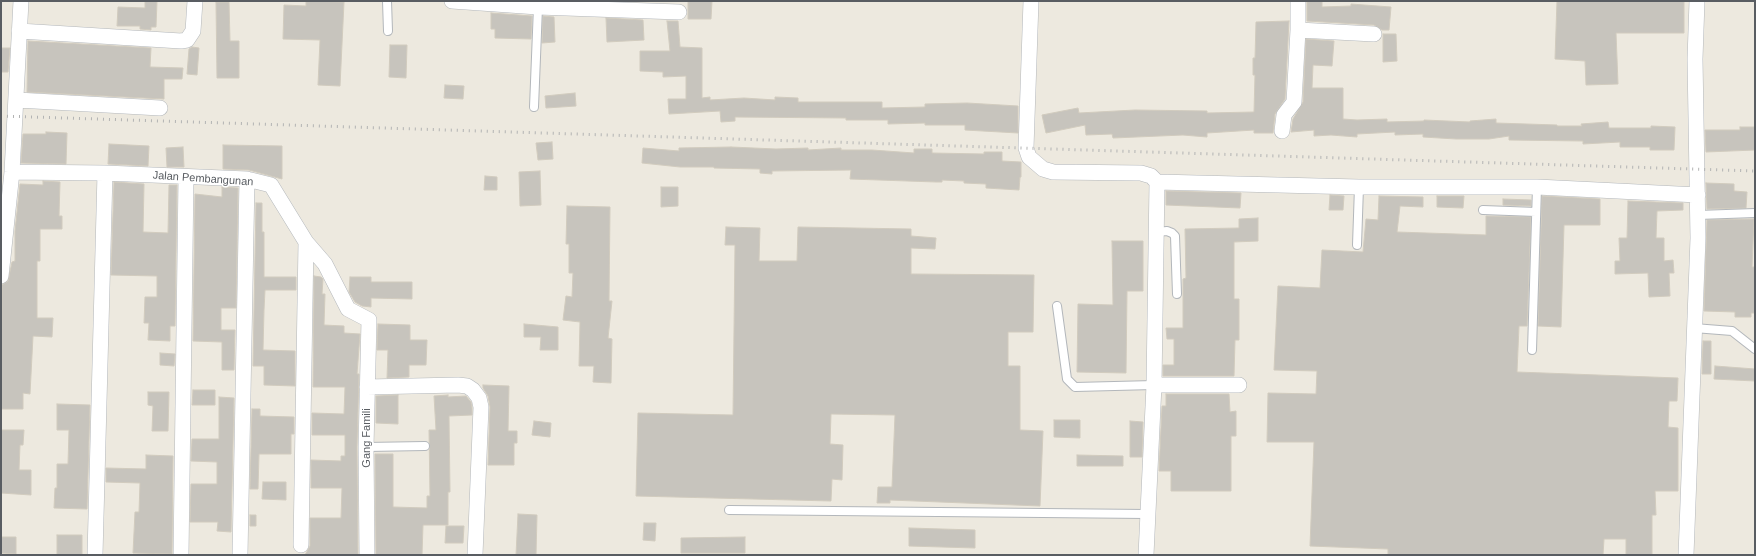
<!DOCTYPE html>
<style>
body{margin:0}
#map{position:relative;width:1756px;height:556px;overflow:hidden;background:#ede9df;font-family:Arial,sans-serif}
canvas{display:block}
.frame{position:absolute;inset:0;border:2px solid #595d62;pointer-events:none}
</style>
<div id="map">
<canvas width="1756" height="556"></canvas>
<div class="frame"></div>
</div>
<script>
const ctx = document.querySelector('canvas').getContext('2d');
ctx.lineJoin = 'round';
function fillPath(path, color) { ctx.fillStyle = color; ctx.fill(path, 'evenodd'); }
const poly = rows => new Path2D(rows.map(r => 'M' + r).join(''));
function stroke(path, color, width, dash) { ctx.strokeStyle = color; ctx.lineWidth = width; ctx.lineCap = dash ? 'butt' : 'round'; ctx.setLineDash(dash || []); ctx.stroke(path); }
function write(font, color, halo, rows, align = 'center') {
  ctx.font = font + ' Arial,sans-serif'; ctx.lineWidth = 3; ctx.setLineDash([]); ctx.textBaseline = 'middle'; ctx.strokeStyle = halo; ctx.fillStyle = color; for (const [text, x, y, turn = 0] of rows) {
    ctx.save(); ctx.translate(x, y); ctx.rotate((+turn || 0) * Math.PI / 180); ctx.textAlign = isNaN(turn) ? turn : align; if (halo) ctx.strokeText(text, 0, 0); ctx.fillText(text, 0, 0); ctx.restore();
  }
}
const building = poly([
 [145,1,157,1,156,27,151,27,151,30,140,29,140,26,117,26,118,7,145,8,145,1],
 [306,1,344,2,340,86,318,85,320,40,283,39,284,5,306,6,306,1],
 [688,1,712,1,711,19,688,19,688,1],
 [1307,1,1322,1,1322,7,1351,6,1351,4,1391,7,1389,30,1382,30,1374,25,1307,21,1307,1],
 [1557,1,1684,1,1684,33,1616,33,1618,84,1586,85,1585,61,1555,59,1557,1],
 [216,2,229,2,230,41,239,41,239,78,217,78,216,2],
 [491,13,532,16,531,39,495,38,495,29,491,29,491,13],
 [543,16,554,17,555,42,542,43,543,16],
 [606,18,643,20,644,40,607,42,606,18],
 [667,21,678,21,680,47,702,48,702,98,710,97,710,100,744,98,775,100,775,97,798,98,798,102,882,102,882,108,925,107,925,104,967,103,1018,106,1018,133,965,130,965,125,925,125,925,123,888,124,888,120,846,120,846,118,735,117,735,121,721,122,720,111,669,114,668,99,686,99,686,76,663,77,663,72,640,71,640,51,670,51,667,21],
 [1289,21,1285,99,1275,114,1273,133,1254,133,1254,130,1207,133,1207,137,1183,135,1113,138,1112,134,1086,135,1085,125,1046,133,1042,115,1078,108,1079,113,1135,110,1207,111,1207,113,1254,112,1255,75,1253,75,1253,58,1255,58,1256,22,1289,21],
 [1383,34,1396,34,1397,61,1383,62,1383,34],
 [1306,39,1334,41,1332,66,1313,65,1312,88,1343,88,1343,119,1357,120,1387,119,1387,122,1424,121,1424,120,1470,122,1470,121,1496,119,1496,123,1557,125,1557,126,1582,126,1581,124,1608,122,1609,128,1651,128,1651,126,1675,127,1674,150,1650,150,1650,147,1620,147,1620,142,1583,144,1583,141,1509,140,1509,136,1489,139,1456,139,1423,137,1423,134,1395,135,1395,132,1357,134,1357,137,1331,135,1314,136,1314,130,1291,132,1293,119,1303,102,1306,39],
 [28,41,151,48,150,67,183,68,182,79,164,79,164,99,27,92,28,41],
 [390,45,407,45,406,78,389,77,390,45],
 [192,47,199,48,197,75,187,74,189,49,192,47],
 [1,48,10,48,8,72,1,72,1,48],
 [445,85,464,86,463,99,444,98,445,85],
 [575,93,576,106,546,108,545,96,575,93],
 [1740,127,1755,127,1755,150,1706,152,1705,130,1740,130,1740,127],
 [46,132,67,133,66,164,21,163,23,134,46,134,46,132],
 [552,142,553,159,538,160,536,143,552,142],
 [109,144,149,146,148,166,108,164,109,144],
 [223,145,282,146,282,179,249,170,223,169,223,145],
 [183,147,184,167,167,167,166,148,183,147],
 [731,147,776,149,808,148,808,150,841,148,841,150,872,150,914,153,914,149,932,149,932,153,984,154,984,152,1002,152,1002,161,1021,162,1021,177,1020,177,1019,190,986,188,986,184,964,183,964,181,942,180,942,182,936,182,850,179,851,170,772,171,772,174,760,173,760,169,714,168,714,167,680,167,642,163,643,148,679,151,679,148,731,147],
 [540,171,541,205,520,206,519,172,540,171],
 [485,176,497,177,497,190,484,190,485,176],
 [43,181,60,182,59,216,62,216,62,229,40,229,40,261,37,261,37,318,53,318,52,337,33,336,30,394,23,393,23,409,1,409,2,285,8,281,12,262,15,261,15,231,20,184,43,185,43,181],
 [114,182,144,184,143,232,168,233,169,185,177,185,175,326,170,326,170,341,148,340,149,323,144,323,145,297,157,297,157,276,111,275,114,182],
 [1706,183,1734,184,1734,191,1747,192,1746,208,1707,209,1706,183],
 [222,187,238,188,236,308,221,308,221,330,235,330,234,370,222,370,222,342,193,341,195,194,222,197,222,187],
 [661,187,678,187,678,206,661,207,661,187],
 [1166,191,1241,193,1240,208,1166,205,1166,191],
 [1330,195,1344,196,1343,210,1329,210,1330,195],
 [1379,196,1423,197,1423,207,1400,206,1397,232,1486,235,1486,216,1531,217,1527,326,1519,326,1517,372,1678,378,1677,401,1669,401,1668,427,1678,428,1678,491,1655,491,1656,515,1652,515,1652,555,1626,555,1626,539,1604,539,1603,555,1388,555,1388,549,1310,546,1314,442,1267,442,1268,393,1316,394,1317,371,1274,370,1278,286,1320,288,1322,250,1363,252,1366,219,1378,220,1379,196],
 [1437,196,1464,196,1463,208,1437,207,1437,196],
 [1542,196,1600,199,1600,225,1564,225,1561,327,1538,326,1542,196],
 [1503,199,1531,200,1531,206,1503,205,1503,199],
 [1628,201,1683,203,1683,210,1657,211,1656,238,1664,238,1664,261,1673,260,1674,273,1669,273,1670,296,1649,297,1648,273,1615,274,1615,261,1620,261,1619,238,1627,238,1628,201],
 [256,203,262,203,262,232,264,232,264,277,296,277,296,290,265,290,264,310,263,350,295,351,295,386,264,385,264,366,253,366,256,203],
 [567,206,610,207,609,301,612,301,608,338,612,339,611,383,593,382,594,366,579,366,580,322,563,320,566,296,572,297,573,273,569,273,569,244,566,244,567,206],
 [1258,218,1258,241,1234,242,1234,299,1239,299,1239,340,1235,340,1234,376,1163,376,1163,365,1174,365,1174,339,1167,339,1166,328,1183,328,1183,279,1186,278,1185,229,1239,228,1239,219,1258,218],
 [1754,219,1752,267,1755,267,1755,313,1751,313,1751,317,1735,317,1735,312,1704,311,1707,220,1754,219],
 [726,227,760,228,759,261,797,261,798,227,911,229,911,236,936,238,935,249,911,248,911,274,1034,275,1033,332,1008,332,1008,366,1020,366,1020,430,1043,431,1040,506,890,500,890,503,877,503,878,487,892,487,895,415,831,414,830,444,843,445,842,480,832,479,831,501,636,496,638,413,733,415,735,245,725,245,726,227],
 [1112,241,1143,241,1143,291,1127,291,1126,373,1077,372,1078,304,1113,305,1112,241],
 [314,276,321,277,323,279,322,294,325,294,324,325,344,326,344,333,360,334,357,374,359,374,357,447,358,555,305,555,310,546,310,518,341,518,342,488,311,488,311,460,341,461,341,456,345,456,345,435,312,435,312,413,344,414,345,387,313,387,314,276],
 [350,277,371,277,371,282,412,282,412,299,371,298,371,307,362,306,355,302,349,292,350,277],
 [378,324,410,325,410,340,427,340,426,365,409,365,409,377,387,378,388,350,377,350,378,324],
 [524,324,558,327,558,350,540,350,541,337,524,337,524,324],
 [1703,341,1711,341,1711,374,1702,374,1703,341],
 [160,353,175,354,174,366,160,365,160,353],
 [1715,366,1755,369,1755,381,1714,379,1715,366],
 [483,385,509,386,508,431,517,431,517,443,514,443,514,465,488,465,490,407,488,396,483,388,483,385],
 [193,390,215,390,215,405,192,405,193,390],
 [148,392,169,392,168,431,152,431,153,406,148,405,148,392],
 [1166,394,1229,394,1230,412,1236,411,1236,436,1231,436,1231,491,1171,491,1171,471,1159,471,1162,406,1166,406,1166,394],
 [398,395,398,424,376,423,376,396,398,395],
 [448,395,448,397,466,396,471,402,472,408,472,415,449,416,450,492,448,492,448,525,423,525,422,555,376,555,375,454,393,454,393,507,427,508,427,496,430,496,429,430,436,430,434,396,448,395],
 [219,397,234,398,231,532,217,531,218,522,190,522,191,484,217,484,217,462,191,461,192,439,219,439,219,397],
 [57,404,90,405,87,509,54,508,55,488,57,488,57,464,68,464,69,430,57,430,57,404],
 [252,409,260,409,260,416,294,417,294,434,291,434,291,454,259,454,258,489,250,489,252,409],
 [1054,420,1080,420,1080,438,1054,437,1054,420],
 [534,421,551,423,550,437,532,435,534,421],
 [1130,421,1143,422,1142,457,1130,457,1130,421],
 [1,430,24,430,23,445,20,445,19,470,31,470,31,495,1,493,1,430],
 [146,455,173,456,172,554,133,553,135,512,139,512,140,483,106,482,106,468,146,469,146,455],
 [1077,455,1123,456,1123,466,1077,466,1077,455],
 [263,482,286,482,286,500,262,499,263,482],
 [518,514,537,515,536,555,516,555,518,514],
 [250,515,256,515,256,526,250,526,250,515],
 [644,523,656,523,655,541,643,540,644,523],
 [446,526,464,526,463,543,445,543,446,526],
 [909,528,975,530,975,548,909,546,909,528],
 [57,535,82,535,82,555,57,555,57,535],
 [1,537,16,537,16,554,1,553,1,537],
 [745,537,745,553,681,553,681,538,745,537]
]);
const service = poly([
 [387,1,388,31],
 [534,107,538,7],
 [1483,210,1536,212],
 [1698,215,1755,213],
 [1157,232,1167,231,1172,233,1175,236,1177,294],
 [1357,245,1359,187],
 [1057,306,1067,379,1075,387,1154,385],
 [1694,328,1732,331,1755,349],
 [1532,350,1537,187],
 [366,447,425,446],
 [729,510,1147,514]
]);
const minor = poly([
 [452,1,538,7,679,12],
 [1031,1,1026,148,1029,157,1043,169,1053,172,1141,173,1151,176,1157,182,1154,385,1146,555],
 [1298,30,1374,34],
 [19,31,181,41,187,40,193,31,195,1],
 [17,100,160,108],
 [1282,131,1284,115,1294,102,1298,30,1298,1],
 [12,172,105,173,247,179,271,185,306,242,325,264,348,309,369,320,366,447,367,555],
 [1157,182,1359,187,1537,187,1698,195],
 [1,276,12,172,21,1],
 [1154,385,1239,385],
 [367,387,458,385,467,386,473,390,479,398,481,407,475,555],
 [301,545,306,242],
 [95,555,105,173],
 [181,555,186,177],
 [240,555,247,179],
 [1686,555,1698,238,1695,59,1697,1]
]);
const rail = poly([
 [1,116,1755,171]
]);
const streetNames = [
 ["Jalan Pembangunan",203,179,4],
 ["Gang Famili",367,438,-90]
];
fillPath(building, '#c7c4bd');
stroke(building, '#d1cbbe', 1);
stroke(service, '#b3b7bb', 10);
stroke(minor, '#b3b7bb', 16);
stroke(service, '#fff', 8);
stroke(minor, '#fff', 15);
stroke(rail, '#b2b3b3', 3, [1, 5]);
write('11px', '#595d62', '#fff', streetNames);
</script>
